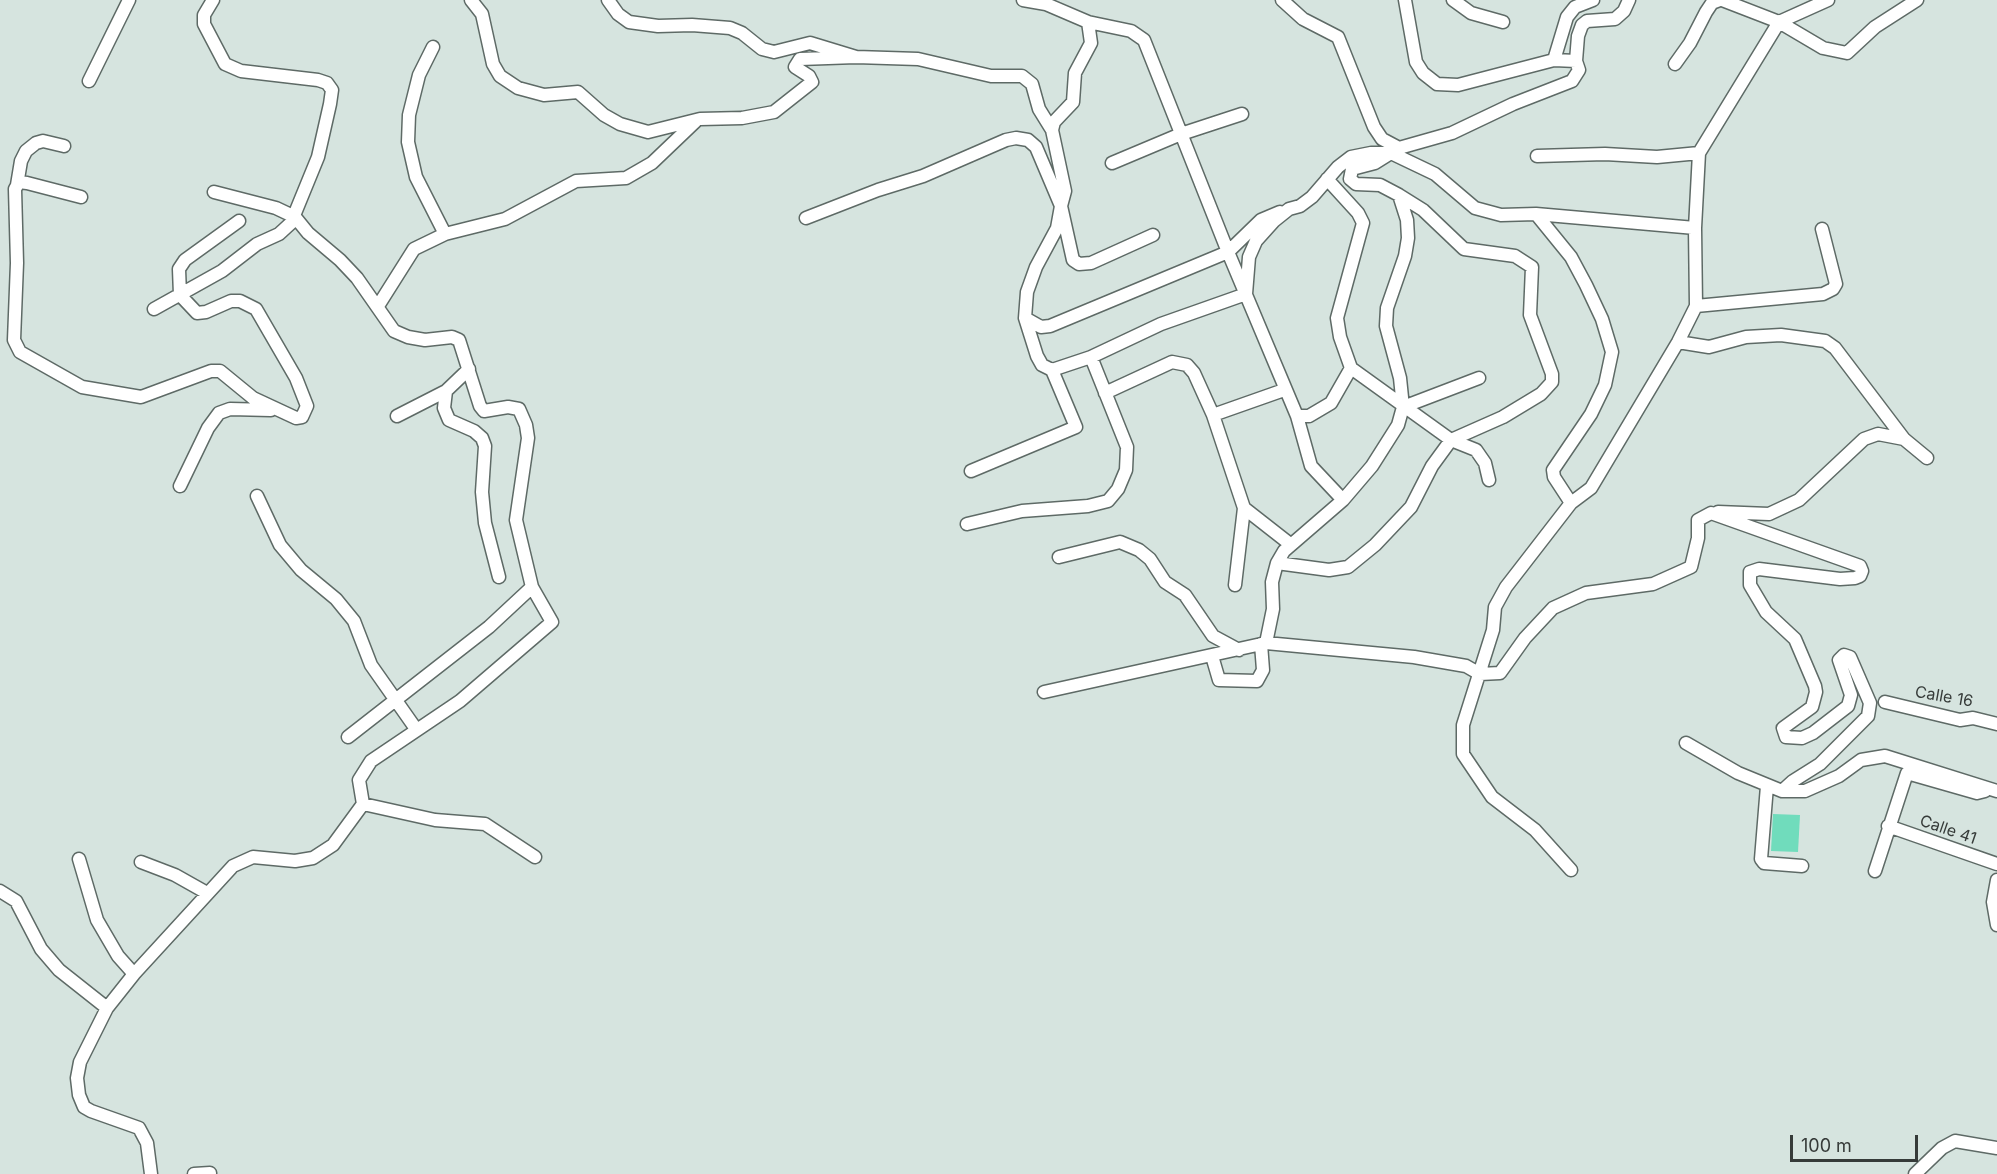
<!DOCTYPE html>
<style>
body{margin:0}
#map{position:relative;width:1997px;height:1174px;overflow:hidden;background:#d6e4df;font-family:Inter,sans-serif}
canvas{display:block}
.scale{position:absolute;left:1790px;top:1135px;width:128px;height:27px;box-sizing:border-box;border:3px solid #363b39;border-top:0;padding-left:8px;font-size:18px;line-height:21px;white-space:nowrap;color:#363b39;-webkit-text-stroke:4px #d6e4df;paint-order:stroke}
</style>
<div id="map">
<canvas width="1997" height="1174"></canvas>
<div class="scale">100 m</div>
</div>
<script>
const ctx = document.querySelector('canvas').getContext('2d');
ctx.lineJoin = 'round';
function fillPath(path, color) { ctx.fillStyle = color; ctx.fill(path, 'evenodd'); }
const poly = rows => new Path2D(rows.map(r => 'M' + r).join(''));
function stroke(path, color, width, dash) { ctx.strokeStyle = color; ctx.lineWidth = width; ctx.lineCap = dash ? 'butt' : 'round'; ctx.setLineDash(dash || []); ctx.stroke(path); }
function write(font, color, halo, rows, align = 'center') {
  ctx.font = font + ' Inter,sans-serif'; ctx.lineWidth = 6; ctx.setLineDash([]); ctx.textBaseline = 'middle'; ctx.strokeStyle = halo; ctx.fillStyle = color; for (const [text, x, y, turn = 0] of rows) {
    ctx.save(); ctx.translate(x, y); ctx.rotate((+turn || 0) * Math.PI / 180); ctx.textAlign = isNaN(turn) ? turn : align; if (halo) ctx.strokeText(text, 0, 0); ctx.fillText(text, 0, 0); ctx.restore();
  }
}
const green = poly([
 [1773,814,1800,815,1798,852,1771,851]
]);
const minor = poly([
 [471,0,482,14,493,64,500,76,518,88,544,95,578,92,604,115,620,124,648,132,700,119,742,118,774,112,812,82,809,76,795,67,800,59,856,57],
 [608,0,618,14,629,22,658,26,692,25,730,28,742,33,762,49,774,52,810,43,856,57,918,59,991,76,1022,76,1032,84,1039,109,1052,130],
 [1023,0,1046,4,1088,22,1131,31,1144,40,1228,252,1297,416,1311,466,1343,500],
 [1282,0,1303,19,1338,37,1374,127,1382,139,1399,148],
 [1453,0,1471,13,1503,22],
 [1722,0,1779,22,1823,48,1847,53,1875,27,1917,0],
 [1088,22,1091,43,1075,73,1073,102,1054,122,1052,130,1065,191,1061,206,1073,260,1079,264,1091,263,1153,235],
 [433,47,419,75,409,115,408,142,416,177,445,234],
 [1554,60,1567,17,1575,7,1593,0],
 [1576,61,1578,36,1582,25,1587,21,1615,19,1624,11,1629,0],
 [1675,64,1690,43,1706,12,1712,3,1720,0],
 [89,81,129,0],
 [1537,156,1605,154,1657,157,1699,153],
 [1112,163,1181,134,1242,114],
 [1327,179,1358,213,1363,223,1337,318,1340,337,1351,368,1451,440,1476,450,1485,463,1489,480],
 [17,185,21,161,26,151,36,143,43,141,64,146],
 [81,197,27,183,19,182,15,189,17,263,14,340,20,352,82,387,141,397,211,371,220,371,253,398,296,418,302,417,307,406,296,378,256,309,240,301,231,301,206,312,197,313,180,295,179,269,185,260,239,221],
 [1536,214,1695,228],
 [806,218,878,190,923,176,1006,140,1016,138,1028,140,1036,147,1061,206,1057,228,1036,267,1027,292,1025,318,1037,356,1042,365,1052,370,1076,427,971,471],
 [378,306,414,249,445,234,505,219,576,181,626,178,652,163,696,121],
 [1696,306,1823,294,1833,289,1836,284,1822,229],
 [154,309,222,271,257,244,279,234,291,223,318,157,330,104,332,90,327,83,318,80,241,71,225,64,204,24,204,15,213,0],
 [1025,318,1041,327,1050,326,1228,252,1261,220,1280,212],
 [1678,342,1709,347,1746,337,1781,335,1825,341,1835,348,1904,439,1927,458],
 [1052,370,1091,357,1161,324,1246,294,1249,257,1256,241,1274,221,1289,209,1300,206,1312,197,1338,167,1351,157,1371,153,1391,153,1435,174,1475,208,1501,215,1536,214,1571,257,1586,285,1602,319,1612,352,1605,385,1591,414,1553,470,1554,477,1571,503],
 [446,391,444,408,449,420,474,431,482,438,485,446,482,492,485,523,499,577],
 [1105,393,1172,362,1187,365,1194,373,1213,415,1244,508,1290,544],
 [1403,407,1479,378],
 [1213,415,1284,390],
 [397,416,446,391,469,369],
 [1297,416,1309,416,1331,403,1351,368],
 [180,486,208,428,219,413,230,409,271,410],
 [257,496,280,545,301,570,336,599,354,621,371,665,416,729],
 [1718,512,1769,514,1799,500,1864,439,1878,434,1904,439],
 [967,524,1022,511,1088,506,1108,501,1118,489,1126,470,1127,447,1091,357],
 [1059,557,1120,542,1139,550,1150,559,1165,582,1185,595,1213,636,1239,650],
 [1277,563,1329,570,1348,567,1375,545,1411,507,1432,466,1451,440,1503,417,1541,394,1552,382,1552,374,1530,315,1532,267,1515,256,1464,249,1423,210,1399,195],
 [1235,585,1244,508],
 [1266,643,1273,609,1272,582,1277,563,1284,551,1343,500,1372,466,1398,425,1403,407,1400,378,1386,326,1387,308,1405,256,1408,238,1407,220,1399,195,1380,185,1356,184,1350,179,1352,169,1375,163,1399,148,1452,133,1513,104,1572,81,1579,70,1576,61,1554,60,1458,85,1437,84,1423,73,1416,62,1405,0],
 [1212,656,1219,680,1257,681,1263,670,1261,644],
 [1044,692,1266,643,1414,657,1466,666,1480,674,1500,673,1525,638,1553,608,1586,593,1653,584,1691,567,1698,538,1698,520,1711,513,1860,566,1862,571,1860,576,1855,578,1840,579,1759,569,1750,572,1750,585,1766,612,1795,639,1815,686,1816,692,1812,707,1783,728,1786,737,1802,738,1813,733,1848,706,1851,695,1839,660,1844,655,1850,657,1870,703,1868,716,1820,764,1793,781,1782,791],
 [1885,702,1960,720,1973,718,1997,724],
 [348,737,489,627,532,587],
 [1686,743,1738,773,1782,791,1805,791,1839,776,1861,760,1885,756,1997,791],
 [1767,786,1761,859,1764,863,1802,866],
 [363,804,435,820,485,824,535,857],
 [1888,826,1997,864],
 [79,859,97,920,118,956,134,974],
 [141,862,175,875,207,893],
 [1571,870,1535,830,1492,797,1463,754,1463,725,1493,630,1495,607,1506,587,1571,503,1591,488,1678,342,1696,306,1695,228,1699,153,1779,22,1828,0],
 [1875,871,1907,773,1977,793,1985,791],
 [1997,880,1993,902,1997,925],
 [0,891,16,901,41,949,59,970,107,1008],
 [151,1174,147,1143,139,1128,91,1111,84,1107,79,1095,77,1078,80,1062,107,1008,134,974,233,866,253,857,295,861,313,858,333,845,363,804,359,780,371,761,460,701,552,622,532,587,516,520,528,438,526,425,519,409,508,407,484,411,480,406,459,340,452,337,425,340,408,337,394,331,357,278,340,260,308,233,295,217,276,208,214,192],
 [194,1174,210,1173],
 [1915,1174,1942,1148,1955,1141,1997,1148]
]);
const streetNames = [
 ["Calle 16",1944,697,10],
 ["Calle 41",1948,830,19]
];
fillPath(green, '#70dcbc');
stroke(minor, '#5e6a66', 15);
stroke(minor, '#fff', 12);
write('16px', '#363b39', '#d6e4df', streetNames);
</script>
